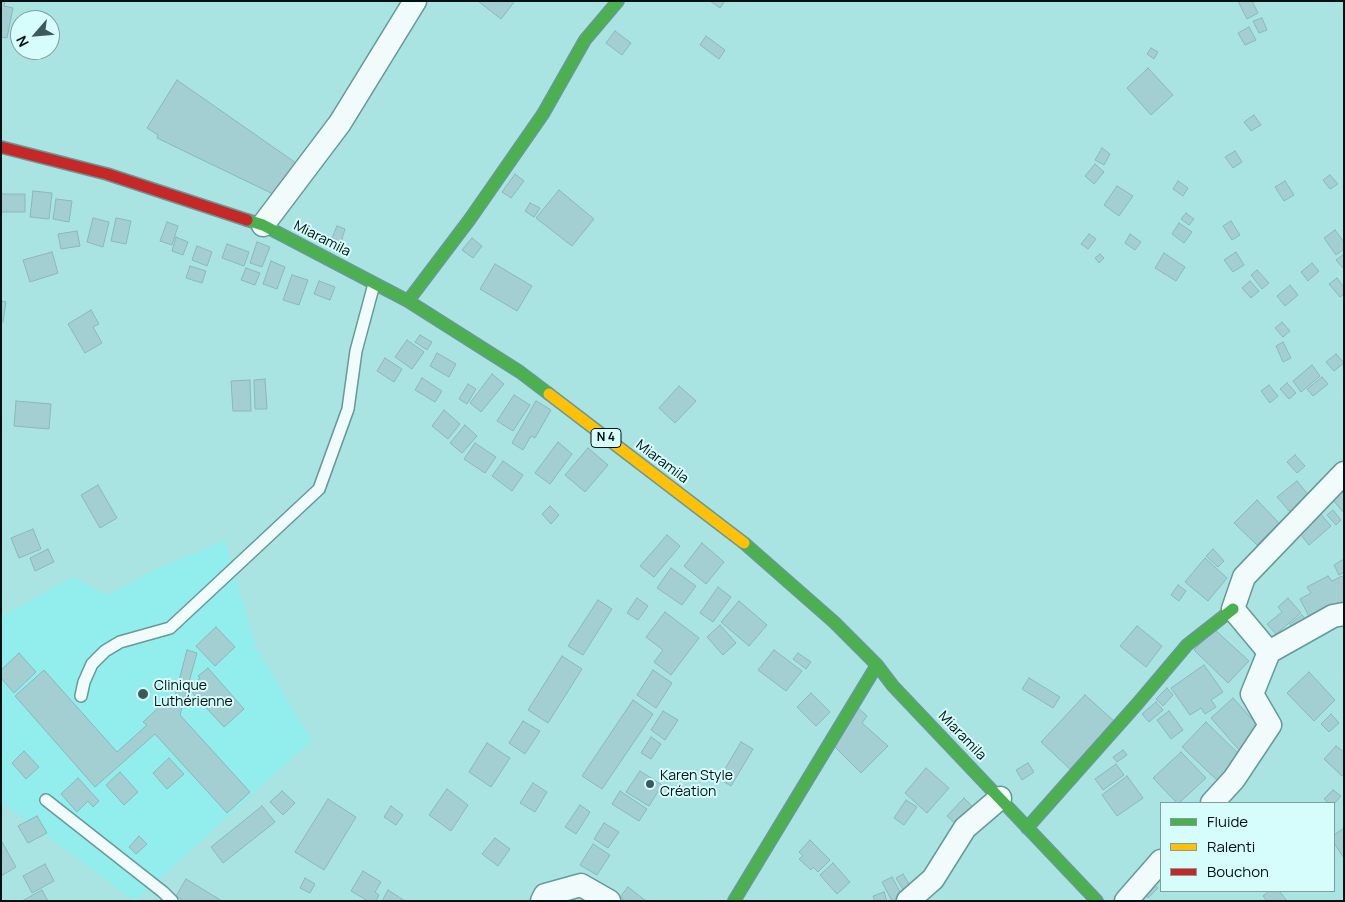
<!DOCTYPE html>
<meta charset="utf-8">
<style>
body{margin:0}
#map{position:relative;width:1345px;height:902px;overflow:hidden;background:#a9e3e2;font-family:Manrope,sans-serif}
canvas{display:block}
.frame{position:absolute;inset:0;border:2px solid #011;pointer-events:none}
.legend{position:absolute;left:1160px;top:802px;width:175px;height:90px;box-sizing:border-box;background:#d6fcfb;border:1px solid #809e9d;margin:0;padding:6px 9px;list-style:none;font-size:15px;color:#011}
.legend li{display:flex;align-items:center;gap:10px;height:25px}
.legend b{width:25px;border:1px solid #809e9d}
.north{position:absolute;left:10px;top:10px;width:50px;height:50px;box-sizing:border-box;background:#d6fcfb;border:1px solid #809e9d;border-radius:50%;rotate:243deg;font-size:14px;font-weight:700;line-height:20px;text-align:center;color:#011}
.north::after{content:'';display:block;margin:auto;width:18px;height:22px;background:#3b5a5a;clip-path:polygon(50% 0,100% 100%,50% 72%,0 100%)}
</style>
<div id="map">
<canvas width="1345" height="902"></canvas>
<div class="frame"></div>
<ul class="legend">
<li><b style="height:6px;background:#4caf50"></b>Fluide</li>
<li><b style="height:6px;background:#ffc107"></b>Ralenti</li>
<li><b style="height:6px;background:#c62828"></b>Bouchon</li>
</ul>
<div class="north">N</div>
</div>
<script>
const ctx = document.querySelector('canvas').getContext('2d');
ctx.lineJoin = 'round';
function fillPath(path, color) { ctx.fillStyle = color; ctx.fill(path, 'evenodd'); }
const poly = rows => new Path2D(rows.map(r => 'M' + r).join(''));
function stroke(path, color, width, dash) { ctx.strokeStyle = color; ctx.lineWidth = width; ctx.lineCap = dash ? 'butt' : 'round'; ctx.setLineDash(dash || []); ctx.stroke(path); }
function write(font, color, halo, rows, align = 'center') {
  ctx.font = font + ' Manrope,sans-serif'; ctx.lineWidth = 4; ctx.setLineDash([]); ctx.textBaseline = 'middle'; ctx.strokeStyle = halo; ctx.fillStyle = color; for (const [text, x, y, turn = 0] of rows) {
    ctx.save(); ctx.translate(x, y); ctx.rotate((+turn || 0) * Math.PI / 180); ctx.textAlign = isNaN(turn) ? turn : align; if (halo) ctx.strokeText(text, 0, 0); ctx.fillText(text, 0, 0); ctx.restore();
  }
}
const built = poly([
 [225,540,256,648,312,740,135,901,1,802,1,616,73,577,107,595,156,569]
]);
const building = poly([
 [1,1,5,1,4,6,13,8,7,38,1,37,1,1],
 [478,1,515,1,501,19,478,1],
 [710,1,725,1,720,8,710,1],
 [1238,1,1252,1,1258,13,1247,19,1238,1],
 [1262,18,1267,30,1259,33,1253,21,1262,18],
 [1249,27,1256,40,1245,45,1238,33,1249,27],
 [615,31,631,43,622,55,606,43,615,31],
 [706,36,725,50,719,59,700,45,706,36],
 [1151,48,1158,52,1154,59,1147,54,1151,48],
 [1148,68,1173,95,1151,115,1127,88,1148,68],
 [177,80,296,163,273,194,157,138,158,135,147,128,177,80],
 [1254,115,1261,125,1251,131,1244,122,1254,115],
 [1102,148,1110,154,1104,165,1095,160,1102,148],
 [1235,151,1242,162,1233,168,1225,157,1235,151],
 [1095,164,1104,172,1094,184,1085,176,1095,164],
 [515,174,524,181,511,198,502,192,515,174],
 [1330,175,1338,184,1330,189,1323,180,1330,175],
 [1178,181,1188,188,1183,196,1173,189,1178,181],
 [1285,181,1294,195,1284,201,1275,187,1285,181],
 [1117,186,1133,196,1119,216,1104,205,1117,186],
 [559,190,594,219,572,246,536,218,559,190],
 [33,191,52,193,49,219,30,217,33,191],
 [1,194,25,194,25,212,1,212,1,194],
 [56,199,72,201,69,222,53,219,56,199],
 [530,203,540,208,534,217,525,211,530,203],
 [1186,213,1194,219,1189,225,1181,219,1186,213],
 [93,218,109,222,103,247,87,242,93,218],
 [116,218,131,221,126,244,111,241,116,218],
 [1231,221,1240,235,1232,240,1223,226,1231,221],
 [167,222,178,226,172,245,160,241,167,222],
 [1179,223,1192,232,1184,243,1172,234,1179,223],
 [337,226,345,229,341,242,332,238,337,226],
 [1335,230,1344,242,1344,249,1336,255,1324,238,1335,230],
 [77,231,80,246,61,249,58,234,77,231],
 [1089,234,1096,239,1088,249,1081,244,1089,234],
 [1130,234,1141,242,1135,250,1125,243,1130,234],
 [176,237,188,242,183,255,172,251,176,237],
 [472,238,482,246,473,258,462,250,472,238],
 [257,242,270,247,262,267,250,263,257,242],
 [227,244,249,252,244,266,222,258,227,244],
 [197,246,212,252,207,266,192,260,197,246],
 [52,252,58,273,30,282,23,260,52,252],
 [1236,252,1244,265,1233,272,1224,260,1236,252],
 [1164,253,1185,267,1176,281,1155,268,1164,253],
 [1100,254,1104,258,1099,263,1095,258,1100,254],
 [1344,254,1344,269,1336,260,1344,254],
 [271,261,285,267,277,289,263,284,271,261],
 [1312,263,1319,271,1308,281,1301,272,1312,263],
 [495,264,532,286,517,311,480,289,495,264],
 [190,266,206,271,202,283,186,278,190,266],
 [246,268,260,273,255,285,241,280,246,268],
 [1257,270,1269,283,1262,289,1251,275,1257,270],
 [292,275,308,280,299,305,283,300,292,275],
 [1337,278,1344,287,1344,294,1340,297,1329,284,1337,278],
 [319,281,335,287,330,300,314,294,319,281],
 [1250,281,1259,291,1251,298,1242,288,1250,281],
 [1290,285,1298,295,1285,306,1277,296,1290,285],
 [1,301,6,302,3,322,1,322,1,301],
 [91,310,99,324,93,327,102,343,85,353,68,324,91,310],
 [1282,322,1290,331,1283,337,1275,328,1282,322],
 [420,335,432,342,427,350,415,342,420,335],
 [407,340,424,352,412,369,395,357,407,340],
 [1283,342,1291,358,1283,362,1276,346,1283,342],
 [437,353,456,364,449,377,430,366,437,353],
 [1336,354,1344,363,1334,371,1326,362,1336,354],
 [385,358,402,369,394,382,377,371,385,358],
 [1312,365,1320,376,1301,392,1293,381,1312,365],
 [492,374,504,384,481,412,470,403,492,374],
 [1322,377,1328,384,1313,396,1307,389,1322,377],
 [422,378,442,391,435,402,415,390,422,378],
 [265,379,267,409,255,409,254,380,265,379],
 [250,380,251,411,233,411,231,381,250,380],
 [1287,383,1296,393,1289,399,1280,389,1287,383],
 [468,384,476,389,467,404,459,399,468,384],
 [1269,385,1278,396,1270,403,1261,391,1269,385],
 [679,386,696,401,675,423,659,408,679,386],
 [514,395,530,405,513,431,497,421,514,395],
 [16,401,51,404,49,429,14,426,16,401],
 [536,401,551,410,535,438,531,436,523,450,512,443,536,401],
 [444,410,460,424,448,439,432,426,444,410],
 [465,425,477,436,462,453,450,443,465,425],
 [558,442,572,454,550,484,535,473,558,442],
 [475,443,496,457,485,473,464,459,475,443],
 [588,448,608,465,585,492,565,475,588,448],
 [1295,455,1305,466,1297,473,1287,462,1295,455],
 [503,461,523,475,512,491,492,476,503,461],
 [1297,481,1310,497,1291,513,1277,497,1297,481],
 [98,485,117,518,100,528,81,495,98,485],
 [1344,489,1344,513,1332,499,1344,489],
 [1257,500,1279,523,1257,545,1234,523,1257,500],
 [550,506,559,515,551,524,542,514,550,506],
 [1333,510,1341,520,1336,525,1327,515,1333,510],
 [1319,512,1331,526,1309,545,1297,530,1319,512],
 [33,529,41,549,19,558,11,538,33,529],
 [667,535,680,546,654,577,640,566,667,535],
 [702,543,724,562,706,584,684,566,702,543],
 [48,549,54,562,35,571,30,558,48,549],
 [1213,549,1224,561,1218,567,1206,556,1213,549],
 [1205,558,1227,578,1208,601,1185,582,1205,558],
 [1344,559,1344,572,1339,575,1334,565,1344,559],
 [671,568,696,586,682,605,657,588,671,568],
 [1328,576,1332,581,1342,576,1344,579,1344,604,1312,622,1300,599,1311,593,1307,587,1328,576],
 [1178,585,1186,591,1179,601,1171,595,1178,585],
 [718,587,731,597,713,622,700,613,718,587],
 [637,598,648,606,638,620,627,613,637,598],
 [1288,598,1301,613,1276,634,1267,624,1282,612,1278,607,1288,598],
 [598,600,612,609,583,655,568,646,598,600],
 [739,601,767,625,749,646,721,622,739,601],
 [665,612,699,638,671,675,654,662,663,650,646,637,665,612],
 [1302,615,1308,623,1295,632,1290,624,1302,615],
 [720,625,736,643,723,655,707,637,720,625],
 [1137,626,1162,646,1146,667,1120,646,1137,626],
 [216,627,235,647,215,666,196,646,216,627],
 [1214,629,1249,661,1228,683,1194,650,1214,629],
 [187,650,197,653,180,715,250,792,227,813,155,734,95,787,15,696,44,670,117,752,147,725,143,722,166,701,172,707,187,650],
 [774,650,802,671,786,691,758,670,774,650],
 [19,653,36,672,14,693,1,678,1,670,19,653],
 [798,653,811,662,806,669,793,659,798,653],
 [562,656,582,669,548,723,528,710,562,656],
 [1204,665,1223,692,1211,700,1216,707,1205,714,1201,708,1190,715,1171,688,1204,665],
 [208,668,244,709,224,727,188,688,200,678,198,676,208,668],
 [653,670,672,683,656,708,637,695,653,670],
 [1309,672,1335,700,1314,721,1287,693,1309,672],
 [1029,678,1060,697,1053,708,1022,689,1029,678],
 [1167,688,1173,695,1163,706,1156,699,1167,688],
 [811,693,830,712,816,726,797,707,811,693],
 [1085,695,1114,721,1070,769,1041,742,1085,695],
 [1233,698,1261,729,1239,750,1211,718,1233,698],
 [633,700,653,714,602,789,582,776,633,700],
 [1156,702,1163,710,1149,722,1142,714,1156,702],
 [858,708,867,716,862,723,888,746,861,773,833,745,858,708],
 [663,711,678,720,665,740,651,730,663,711],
 [1169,711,1183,730,1171,739,1157,720,1169,711],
 [1331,714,1339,723,1329,732,1321,724,1331,714],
 [523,721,540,731,525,754,509,743,523,721],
 [1206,722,1243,758,1220,783,1182,747,1206,722],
 [651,737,661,744,651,759,641,753,651,737],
 [741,742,753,749,731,786,719,779,741,742],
 [487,743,510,758,491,787,469,772,487,743],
 [1336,746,1344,752,1344,775,1342,776,1324,759,1336,746],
 [1123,750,1127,755,1117,762,1113,757,1123,750],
 [24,751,39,767,26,779,12,763,24,751],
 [1181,752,1206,778,1179,803,1177,803,1153,778,1181,752],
 [169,758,184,774,167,789,153,773,169,758],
 [1028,763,1034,772,1022,780,1016,770,1028,763],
 [1116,764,1124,775,1103,790,1095,779,1116,764],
 [926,768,949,788,927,813,905,793,926,768],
 [640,771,662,785,649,806,626,792,640,771],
 [120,772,138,792,124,805,106,785,120,772],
 [1127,776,1143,798,1117,816,1102,795,1127,776],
 [78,778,99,801,93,807,88,801,77,812,61,794,78,778],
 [533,783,547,792,535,812,520,803,533,783],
 [447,789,468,805,451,831,429,815,447,789],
 [1333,790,1341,796,1334,804,1329,803,1324,799,1333,790],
 [282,791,295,803,283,815,270,802,282,791],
 [620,791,647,809,639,821,612,804,620,791],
 [964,798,977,811,960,828,947,816,964,798],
 [328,799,356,817,324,870,295,852,328,799],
 [906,800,917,807,904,825,894,818,906,800],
 [580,805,590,812,576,834,565,827,580,805],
 [262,806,275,822,223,863,211,847,262,806],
 [391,806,403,815,396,825,384,817,391,806],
 [37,816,47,833,28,843,18,826,37,816],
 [604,823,619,832,608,848,594,839,604,823],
 [1344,828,1344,858,1334,843,1334,835,1344,828],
 [139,836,147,844,136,854,129,847,139,836],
 [495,838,510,849,498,866,482,854,495,838],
 [810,840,830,860,818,872,813,867,811,870,799,859,803,856,799,852,810,840],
 [1,842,2,842,16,867,1,876,1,842],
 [593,844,610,855,597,875,580,865,593,844],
 [833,863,850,882,837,894,820,875,833,863],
 [45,864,54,881,32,893,23,876,45,864],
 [363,871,381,882,375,892,379,895,376,901,368,901,351,891,363,871],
 [903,874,914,892,907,896,896,878,903,874],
 [892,877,904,899,901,901,892,901,882,882,892,877],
 [305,878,315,884,310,893,300,888,305,878],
 [186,879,222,901,184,901,176,896,186,879],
 [1152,882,1158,888,1148,898,1142,892,1152,882],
 [628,887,646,901,625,901,620,897,628,887],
 [42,890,48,901,22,901,42,890],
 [388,890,405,901,382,901,388,890],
 [1269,891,1279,891,1287,901,1267,901,1263,896,1269,891],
 [884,892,887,901,875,901,873,896,884,892]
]);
const lane = poly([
 [81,696,84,682,92,664,105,651,120,642,170,628,319,489,348,409,356,351,374,284],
 [46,800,163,892,172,901]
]);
const street = poly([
 [263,225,340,123,415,1],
 [1269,652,1233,609,1244,577,1344,473],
 [1212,803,1234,779,1270,725,1252,694,1269,652,1333,616,1344,614],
 [542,901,545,895,581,885,609,901],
 [908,901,933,879,965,828,1000,798],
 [1126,901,1161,861]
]);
const fast = poly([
 [247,220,263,225,408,301,520,372,549,394],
 [408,301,470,219,543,114,585,40,618,1],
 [744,543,834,622,877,665,893,686,1097,901],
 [1027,828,1138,703,1187,645,1233,609],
 [734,901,877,665]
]);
const slow = poly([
 [549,394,744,543]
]);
const jam = poly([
 [1,147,107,174,247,220]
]);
const markers = [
 [143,694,6,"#3b5a5a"],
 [650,784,5,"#3b5a5a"]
];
const shields = [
 [606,438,30]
];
const shieldNames = [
 ["N 4",606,438]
];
const streetNames = [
 ["Miaramila",322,239,27],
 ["Miaramila",662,462,37],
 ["Miaramila",962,736,46]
];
const poiNames = [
 ["Clinique",154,686],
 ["Luthérienne",154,702],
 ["Karen Style",660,776],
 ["Création",660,792]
];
fillPath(built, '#91eeec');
fillPath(building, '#a3cfd3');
stroke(building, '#8ab8bc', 1);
stroke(lane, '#659a99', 14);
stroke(street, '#659a99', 25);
stroke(fast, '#659a99', 14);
stroke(slow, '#659a99', 14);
stroke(jam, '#659a99', 14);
stroke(lane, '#f2fbfb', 11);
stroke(street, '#f2fbfb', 22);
stroke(fast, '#4caf50', 11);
stroke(slow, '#ffc107', 11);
stroke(jam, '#c62828', 11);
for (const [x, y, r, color] of markers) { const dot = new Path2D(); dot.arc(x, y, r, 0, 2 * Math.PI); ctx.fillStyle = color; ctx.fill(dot); stroke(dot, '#d6fcfb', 2); }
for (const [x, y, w] of shields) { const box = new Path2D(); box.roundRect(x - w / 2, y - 9.5, w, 19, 4); ctx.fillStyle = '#d6fcfb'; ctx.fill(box); stroke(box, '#011', 1); }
write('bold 12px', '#011', null, shieldNames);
write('14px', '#011', '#d6fcfb', streetNames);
write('14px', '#011', '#d6fcfb', poiNames, 'left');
</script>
